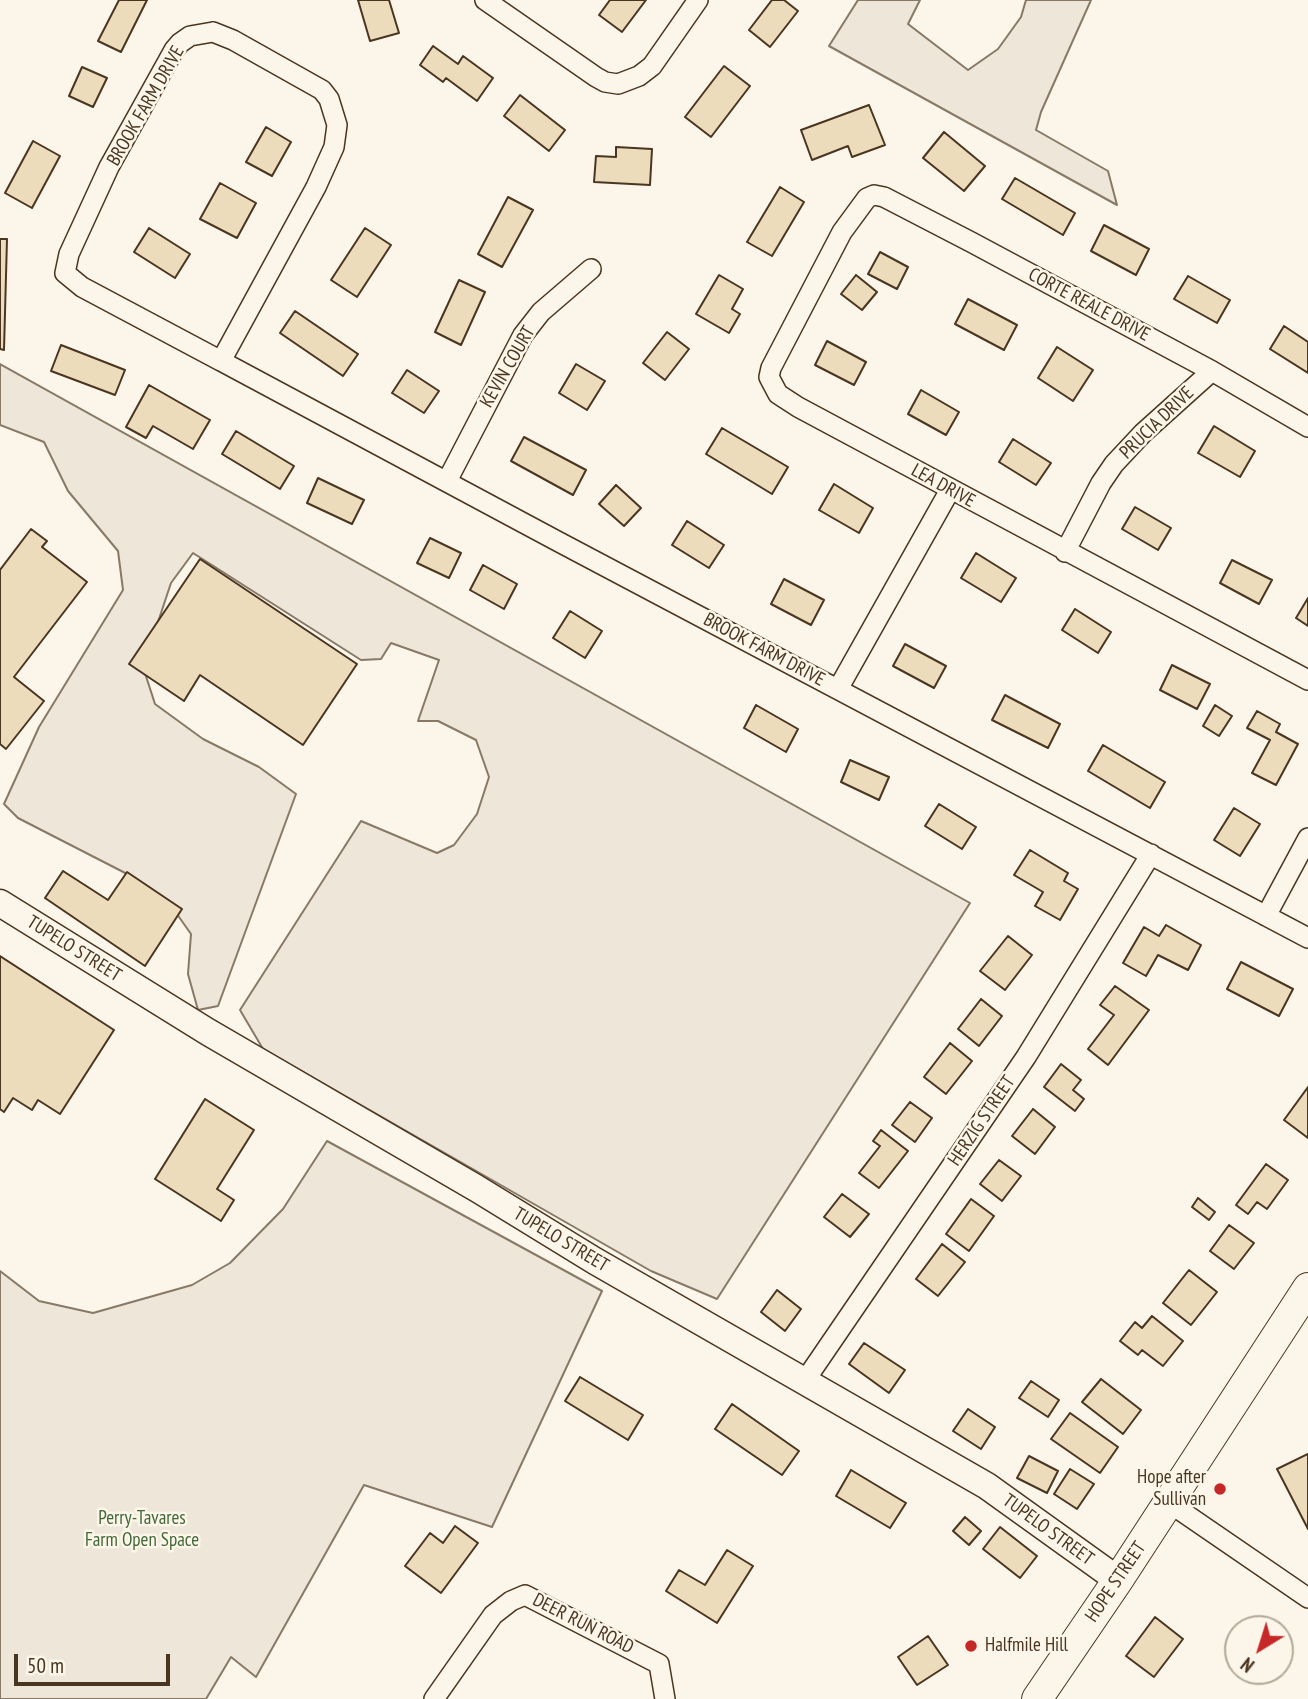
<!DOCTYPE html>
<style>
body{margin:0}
#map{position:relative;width:1308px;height:1699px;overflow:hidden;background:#fbf6e9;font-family:"PT Sans Narrow",sans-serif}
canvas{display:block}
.north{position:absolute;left:1224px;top:1615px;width:70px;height:70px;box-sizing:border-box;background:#fbf6e9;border:2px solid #b4a999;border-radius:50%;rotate:218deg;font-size:19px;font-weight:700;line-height:28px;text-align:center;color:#4a3520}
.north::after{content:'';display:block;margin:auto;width:24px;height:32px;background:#c62828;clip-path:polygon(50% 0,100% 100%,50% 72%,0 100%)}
.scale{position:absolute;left:14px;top:1654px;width:156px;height:32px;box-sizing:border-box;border:4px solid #4a3520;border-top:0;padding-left:9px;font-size:21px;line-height:24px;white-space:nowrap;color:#4a3520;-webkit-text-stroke:5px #fbf6e9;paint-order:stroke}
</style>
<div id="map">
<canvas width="1308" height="1699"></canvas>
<div class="north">N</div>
<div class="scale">50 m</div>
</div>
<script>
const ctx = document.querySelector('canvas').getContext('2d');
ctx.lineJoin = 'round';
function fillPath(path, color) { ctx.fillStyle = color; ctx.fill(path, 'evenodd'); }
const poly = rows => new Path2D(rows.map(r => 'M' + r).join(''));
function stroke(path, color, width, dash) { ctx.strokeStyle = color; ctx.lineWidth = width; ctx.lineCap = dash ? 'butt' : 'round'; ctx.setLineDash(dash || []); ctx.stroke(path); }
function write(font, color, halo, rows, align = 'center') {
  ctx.font = font + ' "PT Sans Narrow",sans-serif'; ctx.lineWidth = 5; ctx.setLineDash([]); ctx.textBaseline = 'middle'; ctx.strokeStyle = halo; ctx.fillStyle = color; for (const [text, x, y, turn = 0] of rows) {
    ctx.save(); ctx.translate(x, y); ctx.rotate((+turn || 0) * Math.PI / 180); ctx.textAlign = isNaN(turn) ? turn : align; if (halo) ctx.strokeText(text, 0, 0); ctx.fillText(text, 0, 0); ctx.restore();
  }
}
const green = poly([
 [858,0,920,0,908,24,968,70,998,49,1021,17,1026,0,1091,0,1041,112,1036,130,1108,171,1117,205,829,46,858,0],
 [0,364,970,903,717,1299,651,1271,263,1049,240,1010,361,821,437,853,454,845,477,814,489,777,476,740,438,721,418,721,439,660,391,643,381,659,361,660,193,553,171,583,143,667,155,704,203,739,259,767,296,794,218,1006,198,1010,188,974,191,934,167,900,133,877,18,818,4,804,39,727,123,590,118,551,68,491,44,442,0,425,0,364],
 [327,1141,602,1291,492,1527,364,1485,256,1677,231,1657,206,1699,0,1699,0,1271,39,1301,93,1313,192,1285,230,1263,283,1209,327,1141]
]);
const building = poly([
 [119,0,147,0,121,52,98,41,119,0],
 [358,0,389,0,399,33,370,41,358,0],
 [610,0,646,0,622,32,599,15,610,0],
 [772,0,784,0,798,11,770,47,749,30,772,0],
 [433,46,458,64,463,56,493,78,477,101,446,78,443,82,420,65,433,46],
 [724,66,750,86,711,137,685,117,724,66],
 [82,67,107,78,93,107,69,96,82,67],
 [520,95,565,130,549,151,504,116,520,95],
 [869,105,885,145,852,157,848,146,812,160,801,130,869,105],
 [266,127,291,142,272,176,246,162,266,127],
 [944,132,985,166,964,191,923,158,944,132],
 [33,141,60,156,32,208,5,193,33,141],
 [616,147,652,149,650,185,594,182,596,156,616,157,616,147],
 [1015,178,1075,213,1063,235,1002,199,1015,178],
 [220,183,256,203,237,238,200,219,220,183],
 [780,187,804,202,772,256,747,242,780,187],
 [508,197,533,210,502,267,478,254,508,197],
 [1104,225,1149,249,1136,275,1091,251,1104,225],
 [149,228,190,254,175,278,134,252,149,228],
 [365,228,391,245,357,297,331,280,365,228],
 [0,239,7,239,4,350,0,349,0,239],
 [880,252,908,267,897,289,868,274,880,252],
 [719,275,743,289,732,309,740,314,729,333,696,314,719,275],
 [856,275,877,292,862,310,841,294,856,275],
 [1188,276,1230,300,1217,323,1174,299,1188,276],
 [459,280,485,292,461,345,435,332,459,280],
 [968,299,1017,325,1004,350,955,324,968,299],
 [295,311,358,354,343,376,280,333,295,311],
 [1284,326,1308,342,1308,373,1270,349,1284,326],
 [667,332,689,349,665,380,643,363,667,332],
 [827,341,866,362,854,385,815,365,827,341],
 [61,345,125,370,115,395,51,371,61,345],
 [1057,347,1093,370,1073,401,1038,378,1057,347],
 [576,364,605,381,587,410,559,393,576,364],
 [407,370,439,391,424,413,392,393,407,370],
 [149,385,210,420,193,449,153,426,146,438,126,427,149,385],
 [921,390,959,412,946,435,908,414,921,390],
 [1214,426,1255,451,1240,477,1198,453,1214,426],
 [722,428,788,467,772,494,706,454,722,428],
 [236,431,294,466,280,489,222,454,236,431],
 [524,437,586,470,573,495,511,461,524,437],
 [1013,439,1051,463,1036,485,999,462,1013,439],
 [318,478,364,500,352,524,307,503,318,478],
 [834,484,873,508,859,533,819,510,834,484],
 [616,485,641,508,624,526,599,504,616,485],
 [1135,507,1171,528,1158,550,1122,529,1135,507],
 [687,521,724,545,709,568,672,545,687,521],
 [31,529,47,541,42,547,87,582,14,677,44,701,6,749,0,744,0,570,31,529],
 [430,538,461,553,449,578,417,563,430,538],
 [976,553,1016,578,1001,602,961,578,976,553],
 [200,559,357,664,303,745,200,675,184,701,129,664,200,559],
 [1232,560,1272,580,1259,604,1220,583,1232,560],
 [483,565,517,584,504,609,470,590,483,565],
 [784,579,824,600,811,625,771,604,784,579],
 [1308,598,1308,626,1296,618,1308,598],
 [1075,609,1111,632,1098,653,1062,630,1075,609],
 [570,611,602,631,585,658,553,638,570,611],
 [905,644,946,666,934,688,893,666,905,644],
 [1172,665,1210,684,1197,709,1160,690,1172,665],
 [1005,695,1060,724,1048,748,992,720,1005,695],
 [756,705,798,729,786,752,744,728,756,705],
 [1215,705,1232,716,1219,736,1203,726,1215,705],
 [1257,711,1280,724,1276,732,1298,744,1276,785,1252,773,1270,740,1247,728,1257,711],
 [1103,745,1165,782,1150,808,1088,771,1103,745],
 [850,760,889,777,879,800,841,782,850,760],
 [939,804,976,827,962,849,925,826,939,804],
 [1234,808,1260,824,1240,856,1214,840,1234,808],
 [1030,850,1068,873,1064,881,1078,889,1060,920,1035,906,1043,892,1014,875,1030,850],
 [63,871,108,900,127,872,182,909,145,966,45,898,63,871],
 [1166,925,1201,945,1188,970,1158,955,1146,976,1123,963,1144,927,1159,936,1166,925],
 [1008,936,1032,955,1005,990,980,971,1008,936],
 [0,956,114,1030,60,1114,38,1100,32,1110,13,1098,4,1112,0,1109,0,956],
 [1241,962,1293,989,1279,1016,1227,989,1241,962],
 [1115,986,1149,1010,1108,1065,1088,1049,1114,1015,1100,1005,1115,986],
 [981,999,1002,1016,979,1046,958,1029,981,999],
 [950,1043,972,1061,946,1094,924,1077,950,1043],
 [1061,1064,1081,1080,1073,1090,1084,1099,1075,1111,1044,1087,1061,1064],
 [1308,1087,1308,1138,1284,1120,1308,1087],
 [205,1099,254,1130,217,1189,234,1200,221,1221,155,1179,205,1099],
 [910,1102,932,1118,915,1142,892,1125,910,1102],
 [1033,1109,1055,1127,1035,1154,1012,1136,1033,1109],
 [881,1130,908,1151,879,1188,859,1173,880,1146,873,1141,881,1130],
 [999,1160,1021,1176,1002,1201,980,1184,999,1160],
 [1266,1164,1288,1180,1267,1209,1257,1202,1248,1214,1236,1205,1266,1164],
 [842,1194,869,1214,850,1237,824,1217,842,1194],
 [1198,1198,1215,1212,1209,1220,1192,1207,1198,1198],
 [971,1199,994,1216,969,1251,946,1234,971,1199],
 [1229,1225,1254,1243,1234,1269,1210,1251,1229,1225],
 [942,1244,965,1262,938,1296,916,1279,942,1244],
 [1189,1270,1217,1292,1191,1325,1163,1303,1189,1270],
 [777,1290,801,1309,785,1331,761,1312,777,1290],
 [1152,1316,1183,1341,1163,1366,1142,1350,1138,1355,1120,1341,1135,1322,1142,1328,1152,1316],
 [864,1343,905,1370,889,1393,849,1364,864,1343],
 [580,1377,643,1415,628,1440,565,1401,580,1377],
 [1101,1379,1141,1410,1123,1434,1082,1402,1101,1379],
 [1031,1381,1059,1400,1048,1417,1019,1398,1031,1381],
 [732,1404,799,1451,782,1475,715,1429,732,1404],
 [968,1409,995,1427,981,1449,953,1431,968,1409],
 [1070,1413,1118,1447,1100,1473,1051,1439,1070,1413],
 [1308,1454,1308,1529,1277,1469,1308,1454],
 [1029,1456,1058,1471,1047,1493,1017,1478,1029,1456],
 [1070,1469,1094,1484,1077,1509,1054,1494,1070,1469],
 [851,1470,906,1503,890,1528,836,1496,851,1470],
 [965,1517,981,1531,969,1545,953,1531,965,1517],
 [455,1526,478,1543,441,1593,405,1566,430,1533,443,1543,455,1526],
 [1000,1527,1037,1556,1020,1578,983,1549,1000,1527],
 [727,1550,753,1566,717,1623,666,1591,679,1570,705,1585,727,1550],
 [1155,1617,1183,1639,1154,1677,1126,1656,1155,1617],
 [928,1636,948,1665,917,1685,898,1657,928,1636]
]);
const street = poly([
 [485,0,596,77,605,82,618,84,639,76,652,66,698,0],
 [213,32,233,40,322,90,329,99,337,125,334,147,316,187,221,361,82,287,65,273,69,254,109,167,174,50,180,43,190,36,213,32],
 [221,361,559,542,1308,938],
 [1308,427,1212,371,971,242,884,197,874,195,867,198,842,232,771,368,769,377,778,394,798,407,1308,680],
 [447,481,523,335,541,312,591,269],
 [1065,552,1101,483,1114,464,1143,433,1212,371],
 [838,689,950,490],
 [1266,916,1308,838],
 [804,1382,1026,1057,1151,854],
 [1168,1502,1308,1598],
 [434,1699,493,1615,511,1601,525,1595,659,1664,665,1699]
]);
const secondary = poly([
 [0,903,208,1032,476,1188,595,1261,987,1486,1118,1580]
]);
const primary = poly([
 [1037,1699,1118,1580,1308,1288]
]);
const markers = [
 [1220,1489,7,"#c62828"],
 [971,1646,7,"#c62828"]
];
const streetNames = [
 ["BROOK FARM DRIVE",146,106,-60],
 ["CORTE REALE DRIVE",1089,305,28],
 ["KEVIN COURT",508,367,-60],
 ["PRUCIA DRIVE",1157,423,-44],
 ["LEA DRIVE",943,486,29],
 ["BROOK FARM DRIVE",764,650,28],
 ["TUPELO STREET",74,949,32],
 ["HERZIG STREET",982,1121,-56],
 ["TUPELO STREET",561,1240,31],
 ["TUPELO STREET",1048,1530,36],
 ["HOPE STREET",1116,1582,-56],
 ["DEER RUN ROAD",583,1624,27]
];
const poiNames = [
 ["Hope after",1206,1478],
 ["Sullivan",1206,1500],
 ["Halfmile Hill",985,1646,"left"]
];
const parkNames = [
 ["Perry-Tavares",142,1519],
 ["Farm Open Space",142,1541]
];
fillPath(green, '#ede6d9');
stroke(green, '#887966', 2);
fillPath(building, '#ecdcbc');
stroke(building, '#4a3520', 2);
stroke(street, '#4a3520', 22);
stroke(secondary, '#4a3520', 29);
stroke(primary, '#4a3520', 32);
stroke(street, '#fbf6e9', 19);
stroke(secondary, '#fbf6e9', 26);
stroke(primary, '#fbf6e9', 30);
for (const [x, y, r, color] of markers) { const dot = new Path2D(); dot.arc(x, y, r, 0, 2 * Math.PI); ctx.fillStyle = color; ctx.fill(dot); stroke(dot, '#fbf6e9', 2.5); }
write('19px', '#4a3520', '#fbf6e9', streetNames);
write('19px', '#4a3520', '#fbf6e9', poiNames, 'right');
write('19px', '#436837', '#fbf6e9', parkNames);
</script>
